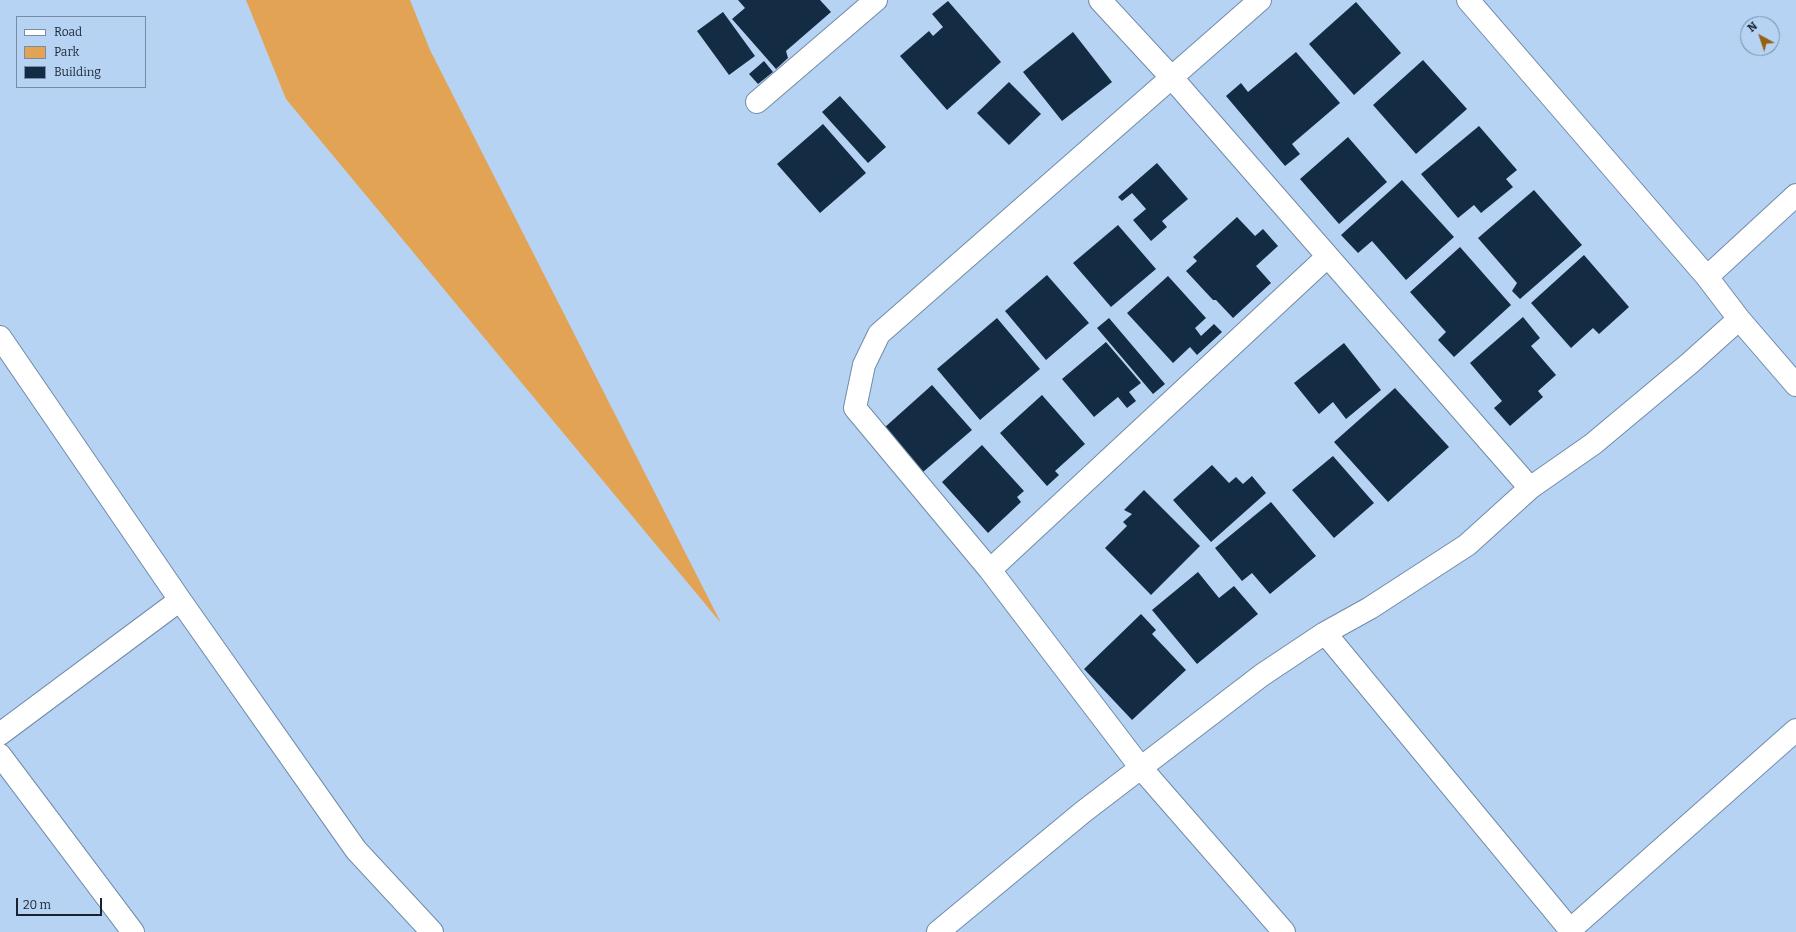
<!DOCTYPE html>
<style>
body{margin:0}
#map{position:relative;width:1796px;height:932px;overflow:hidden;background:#b6d3f3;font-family:Bitter,serif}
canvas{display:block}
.legend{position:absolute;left:16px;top:16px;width:130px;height:72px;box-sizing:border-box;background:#b6d3f3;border:1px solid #778da5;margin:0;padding:5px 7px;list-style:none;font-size:12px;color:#19232f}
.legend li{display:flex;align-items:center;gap:8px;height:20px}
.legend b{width:20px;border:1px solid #778da5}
.north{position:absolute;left:1740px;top:16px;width:40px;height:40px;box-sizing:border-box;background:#b6d3f3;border:1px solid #778da5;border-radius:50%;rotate:320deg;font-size:11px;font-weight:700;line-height:16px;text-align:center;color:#19232f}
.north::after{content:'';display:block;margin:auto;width:14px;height:18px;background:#946114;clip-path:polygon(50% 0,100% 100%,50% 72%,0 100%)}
.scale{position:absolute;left:16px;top:898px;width:86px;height:18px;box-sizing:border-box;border:2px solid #19232f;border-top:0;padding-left:5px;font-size:12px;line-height:14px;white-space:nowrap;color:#19232f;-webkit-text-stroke:3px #b6d3f3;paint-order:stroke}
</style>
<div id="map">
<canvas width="1796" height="932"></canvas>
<ul class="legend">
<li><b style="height:5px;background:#fff"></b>Road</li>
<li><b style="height:11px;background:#e2a454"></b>Park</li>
<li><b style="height:11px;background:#142b44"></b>Building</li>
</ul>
<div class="north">N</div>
<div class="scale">20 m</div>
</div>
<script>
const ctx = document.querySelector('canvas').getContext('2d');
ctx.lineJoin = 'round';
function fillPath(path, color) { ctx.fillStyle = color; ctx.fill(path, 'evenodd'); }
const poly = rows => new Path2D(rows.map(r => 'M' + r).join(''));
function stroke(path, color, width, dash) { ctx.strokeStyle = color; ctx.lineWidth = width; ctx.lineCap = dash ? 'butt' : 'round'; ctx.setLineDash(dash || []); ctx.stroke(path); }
const green = poly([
 [246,0,410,0,430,50,721,623,286,99]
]);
const building = poly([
 [738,0,820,0,831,12,786,51,788,58,776,69,732,19,745,8],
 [948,1,1001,62,947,110,900,56,929,31,933,36,943,27,932,14],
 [1356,2,1401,53,1354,95,1309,44],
 [723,12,755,56,729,75,697,31],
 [1073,32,1112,82,1062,121,1023,72],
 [1296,52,1340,103,1292,144,1300,154,1285,166,1226,96,1241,83,1248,92],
 [1423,60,1467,109,1416,154,1373,105],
 [764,61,773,72,758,84,749,74],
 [1009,82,1041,114,1009,145,977,113],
 [840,96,886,147,868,163,822,112],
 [823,124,866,173,820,213,777,164],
 [1479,126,1517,170,1506,179,1513,187,1481,213,1474,205,1458,218,1421,174],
 [1348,137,1387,182,1339,224,1300,179],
 [1157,163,1188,199,1162,221,1167,227,1151,241,1133,220,1146,209,1132,193,1122,201,1118,197],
 [1402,180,1454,237,1406,280,1372,241,1358,253,1341,235],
 [1534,190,1582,245,1520,299,1512,291,1517,283,1478,238],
 [1237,217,1255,236,1263,229,1278,246,1256,266,1271,283,1233,318,1216,300,1213,300,1186,271,1197,261,1193,257],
 [1118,225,1156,269,1111,307,1073,263],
 [1460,247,1511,305,1454,357,1438,340,1446,332,1410,292],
 [1584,255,1629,307,1599,334,1593,328,1571,348,1531,303],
 [1047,275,1089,323,1046,360,1005,311],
 [1168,276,1206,318,1195,328,1201,336,1214,324,1222,332,1197,355,1190,347,1173,363,1127,313],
 [1523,317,1540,338,1531,346,1556,375,1538,391,1543,397,1510,426,1494,408,1502,401,1470,363],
 [997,318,1040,369,980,420,937,369],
 [1109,318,1165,384,1153,394,1097,328],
 [1106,342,1141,383,1129,392,1136,401,1127,408,1118,397,1094,417,1062,379],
 [1344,343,1381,390,1346,419,1333,402,1319,414,1294,383],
 [932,385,972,430,923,472,884,428],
 [1395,388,1449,447,1388,502,1334,442],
 [1042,395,1085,444,1055,471,1059,475,1047,486,1000,433],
 [982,445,1024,491,1017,497,1021,502,988,533,942,482],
 [1333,456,1374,503,1334,538,1292,490],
 [1212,465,1229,483,1236,477,1243,484,1252,476,1266,493,1211,542,1173,500],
 [1144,490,1200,546,1151,595,1105,548,1127,526,1123,522,1132,514,1124,510],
 [1271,502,1316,556,1270,594,1252,573,1242,581,1215,548],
 [1198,572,1219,598,1234,586,1258,614,1197,664,1152,610],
 [1141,614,1156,630,1152,634,1186,670,1132,720,1084,669]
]);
const minor = poly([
 [1100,0,1172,78,1530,488],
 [1260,0,879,334,864,365,855,408,990,570,1141,768,1284,932],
 [1468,0,1707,277,1739,319,1796,385],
 [757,102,876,0],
 [1707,277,1796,195],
 [0,337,180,600,356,850,432,932],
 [990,570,1327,257],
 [1325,633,1572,932],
 [0,734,180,600],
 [0,755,133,932],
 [1570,930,1796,730],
 [938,932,1083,812,1262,675,1325,633,1370,608,1467,545,1530,488,1593,444,1690,363,1739,319]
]);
fillPath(green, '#e2a454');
fillPath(building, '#142b44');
stroke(minor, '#718ba9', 24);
stroke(minor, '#fff', 22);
</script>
